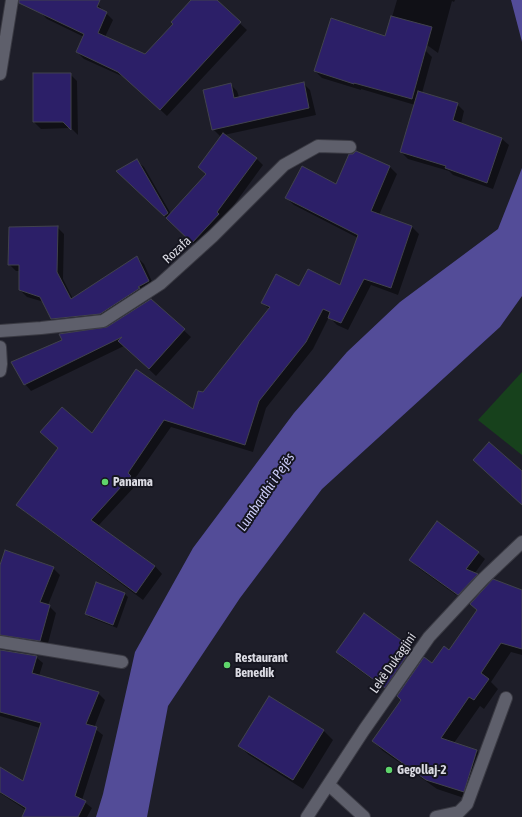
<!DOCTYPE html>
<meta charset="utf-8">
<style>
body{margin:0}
canvas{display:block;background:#1e1e29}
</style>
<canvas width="522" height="817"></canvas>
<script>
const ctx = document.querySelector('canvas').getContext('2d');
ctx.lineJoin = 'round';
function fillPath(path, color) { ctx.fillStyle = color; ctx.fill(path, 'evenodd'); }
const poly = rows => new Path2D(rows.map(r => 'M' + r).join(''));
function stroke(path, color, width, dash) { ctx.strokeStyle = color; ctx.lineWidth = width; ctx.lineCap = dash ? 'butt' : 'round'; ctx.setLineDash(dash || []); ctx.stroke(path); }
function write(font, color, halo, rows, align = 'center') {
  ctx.font = font + ' "Asap Condensed",sans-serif'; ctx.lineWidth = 4; ctx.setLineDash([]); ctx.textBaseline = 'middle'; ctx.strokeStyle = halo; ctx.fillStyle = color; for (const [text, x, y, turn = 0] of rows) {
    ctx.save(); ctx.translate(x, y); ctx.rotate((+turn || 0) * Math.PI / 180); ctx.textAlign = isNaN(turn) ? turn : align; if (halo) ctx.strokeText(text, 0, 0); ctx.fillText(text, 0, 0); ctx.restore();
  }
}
const green = poly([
 [522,372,522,455,478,420]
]);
const water = poly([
 [511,0,522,0,522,42],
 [522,168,522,296,500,327,322,489,240,598,168,706,147,817,96,817,103,794,135,652,193,548,294,413,347,352,400,302,498,229]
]);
const shadow = poly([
 [46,0,88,0,97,4,113,20,105,37,145,56,174,24,193,0,215,0,247,30,167,116,126,78,84,59,77,52,84,37,47,19,40,12],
 [397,0,455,0,454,2,452,1,438,53,402,27,392,17],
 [425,50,432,57,422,93,457,104,464,111,461,124,502,139,509,145,493,189,453,175,449,171,408,159,401,152,415,105,361,89,361,90,322,78,315,71],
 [70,74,77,81,78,135,71,128,41,129,34,122],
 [303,83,310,90,316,115,224,135,256,158,263,165,223,220,200,249,124,178,137,161,144,167,171,214,207,175,199,167,222,135,220,136,213,129,230,84,237,91,239,97],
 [356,152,390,167,397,174,379,215,412,227,419,234,398,295,371,285,348,330,337,325,329,317,313,349,266,408,253,452,171,427,134,480,137,484,98,526,155,566,162,574,143,600,25,512,17,505,59,449,41,432,93,434,193,410,203,393,269,309,262,302,300,287,340,287,358,238,294,205,286,198,336,185,354,155],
 [57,227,64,234,63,279,73,299,137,257,144,264,155,288,87,323,54,316,44,302,27,297,20,290,20,271,16,271,9,264],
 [151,300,191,337,156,376,124,346,31,391,25,384],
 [478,553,485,559,475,573,484,581,465,601,458,596,477,576,474,576,456,595,417,567,411,560],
 [0,568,53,568,60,575,48,605,56,613,47,647,6,641,0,636],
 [522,591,522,655,511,652,491,682,498,689,484,709,480,706,454,743,477,751,487,761,473,801,437,789,383,751,373,741,432,664,450,652],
 [125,594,128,597,117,628,89,617,86,614],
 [364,615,411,649,418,656,392,694,344,659,337,652],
 [0,651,36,657,43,663,39,676,98,693,105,700,94,728,103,735,82,800,92,808,87,817,25,817,26,810,0,793,0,768,23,783,40,728,0,716],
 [323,730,333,740,303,789,249,755,239,746]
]);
const building = poly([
 [19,0,100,0,97,7,107,12,98,33,145,54,173,24,171,22,191,0,217,0,241,22,160,110,118,72,76,52,84,34,19,3,19,0],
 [391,16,432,27,412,99,354,83,354,84,314,71,331,18,385,36,391,16],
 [33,73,71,73,71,130,63,122,33,122,33,73],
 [304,82,309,108,212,130,203,90,231,83,234,98,304,82],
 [418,91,458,103,453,120,502,138,487,183,445,168,446,166,400,152,418,91],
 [223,133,257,158,217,212,219,214,192,243,166,218,206,174,198,167,223,133],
 [356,151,390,166,371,211,412,226,391,288,364,279,341,323,328,318,330,312,323,309,306,342,259,401,245,445,164,420,128,473,131,476,91,520,155,566,136,593,16,505,58,448,40,432,62,407,92,433,136,369,193,409,198,391,203,392,270,307,261,303,276,274,299,286,308,269,340,285,358,235,285,198,302,166,336,184,349,154,353,154,356,151],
 [137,159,168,213,164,216,116,171,137,159],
 [58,226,57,272,71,299,137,256,149,281,138,287,140,288,100,314,51,319,40,297,19,290,19,265,8,265,9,227,58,226],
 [151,299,185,329,149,369,118,341,122,337,24,385,11,362,62,340,59,334,107,327,151,299],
 [489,442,522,471,522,505,473,460,489,442],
 [437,521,479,552,466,569,478,574,458,595,409,560,437,521],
 [5,550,54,567,40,602,50,605,40,641,0,635,0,565,5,550],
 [493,579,522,590,522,649,501,643,481,673,489,679,474,700,469,697,441,738,477,750,464,792,426,780,372,741,401,700,397,696,424,657,432,663,444,646,449,650,477,610,470,604,493,579],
 [96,582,125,593,113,625,85,614,96,582],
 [364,613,412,648,385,688,336,652,364,613],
 [0,650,37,656,32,673,99,692,86,724,97,727,75,796,86,801,78,817,22,817,26,808,0,792,0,767,23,781,41,723,0,712,0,650],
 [269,696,324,730,293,780,238,746,269,696]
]);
const lane = poly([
 [329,785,364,817],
 [436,817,459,812,467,804,506,698]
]);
const street = poly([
 [0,74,12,0],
 [0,331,41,328,103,321,160,284,213,236,284,165,318,146,350,147],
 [0,347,1,364,0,371],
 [0,642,122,662]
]);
const secondary = poly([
 [307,817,364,730,429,637,483,579,522,542]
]);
const markers = [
 [105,482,4,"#5fd56b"],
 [227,665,4,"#5fd56b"],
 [389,770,4,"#5fd56b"]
];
const streetNames = [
 ["Rozafa",177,250,-43],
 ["Lekë Dukagjini",393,663,-55]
];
const poiNames = [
 ["Panama",113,482],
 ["Restaurant",235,658],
 ["Benedik",235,673],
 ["Gegollaj-2",397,770]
];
const waterNames = [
 ["Lumbardhi i Pejës",266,492,-56]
];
fillPath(green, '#17411c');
fillPath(water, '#534c98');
fillPath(shadow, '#0007');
fillPath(building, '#2c1f68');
stroke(building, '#41424d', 1);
stroke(lane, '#3a3a43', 14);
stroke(street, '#3a3a43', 14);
stroke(secondary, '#3a3a43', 14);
stroke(lane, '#5e5f6b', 12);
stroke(street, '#5e5f6b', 12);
stroke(secondary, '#5e5f6b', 12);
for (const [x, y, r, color] of markers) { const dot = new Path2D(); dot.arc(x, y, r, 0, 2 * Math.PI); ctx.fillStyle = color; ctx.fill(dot); stroke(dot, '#15151f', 1.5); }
write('13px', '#dadae2', '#15151f', streetNames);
write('bold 13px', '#dadae2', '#15151f', poiNames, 'left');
write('italic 14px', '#cbcbf7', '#15151f', waterNames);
</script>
